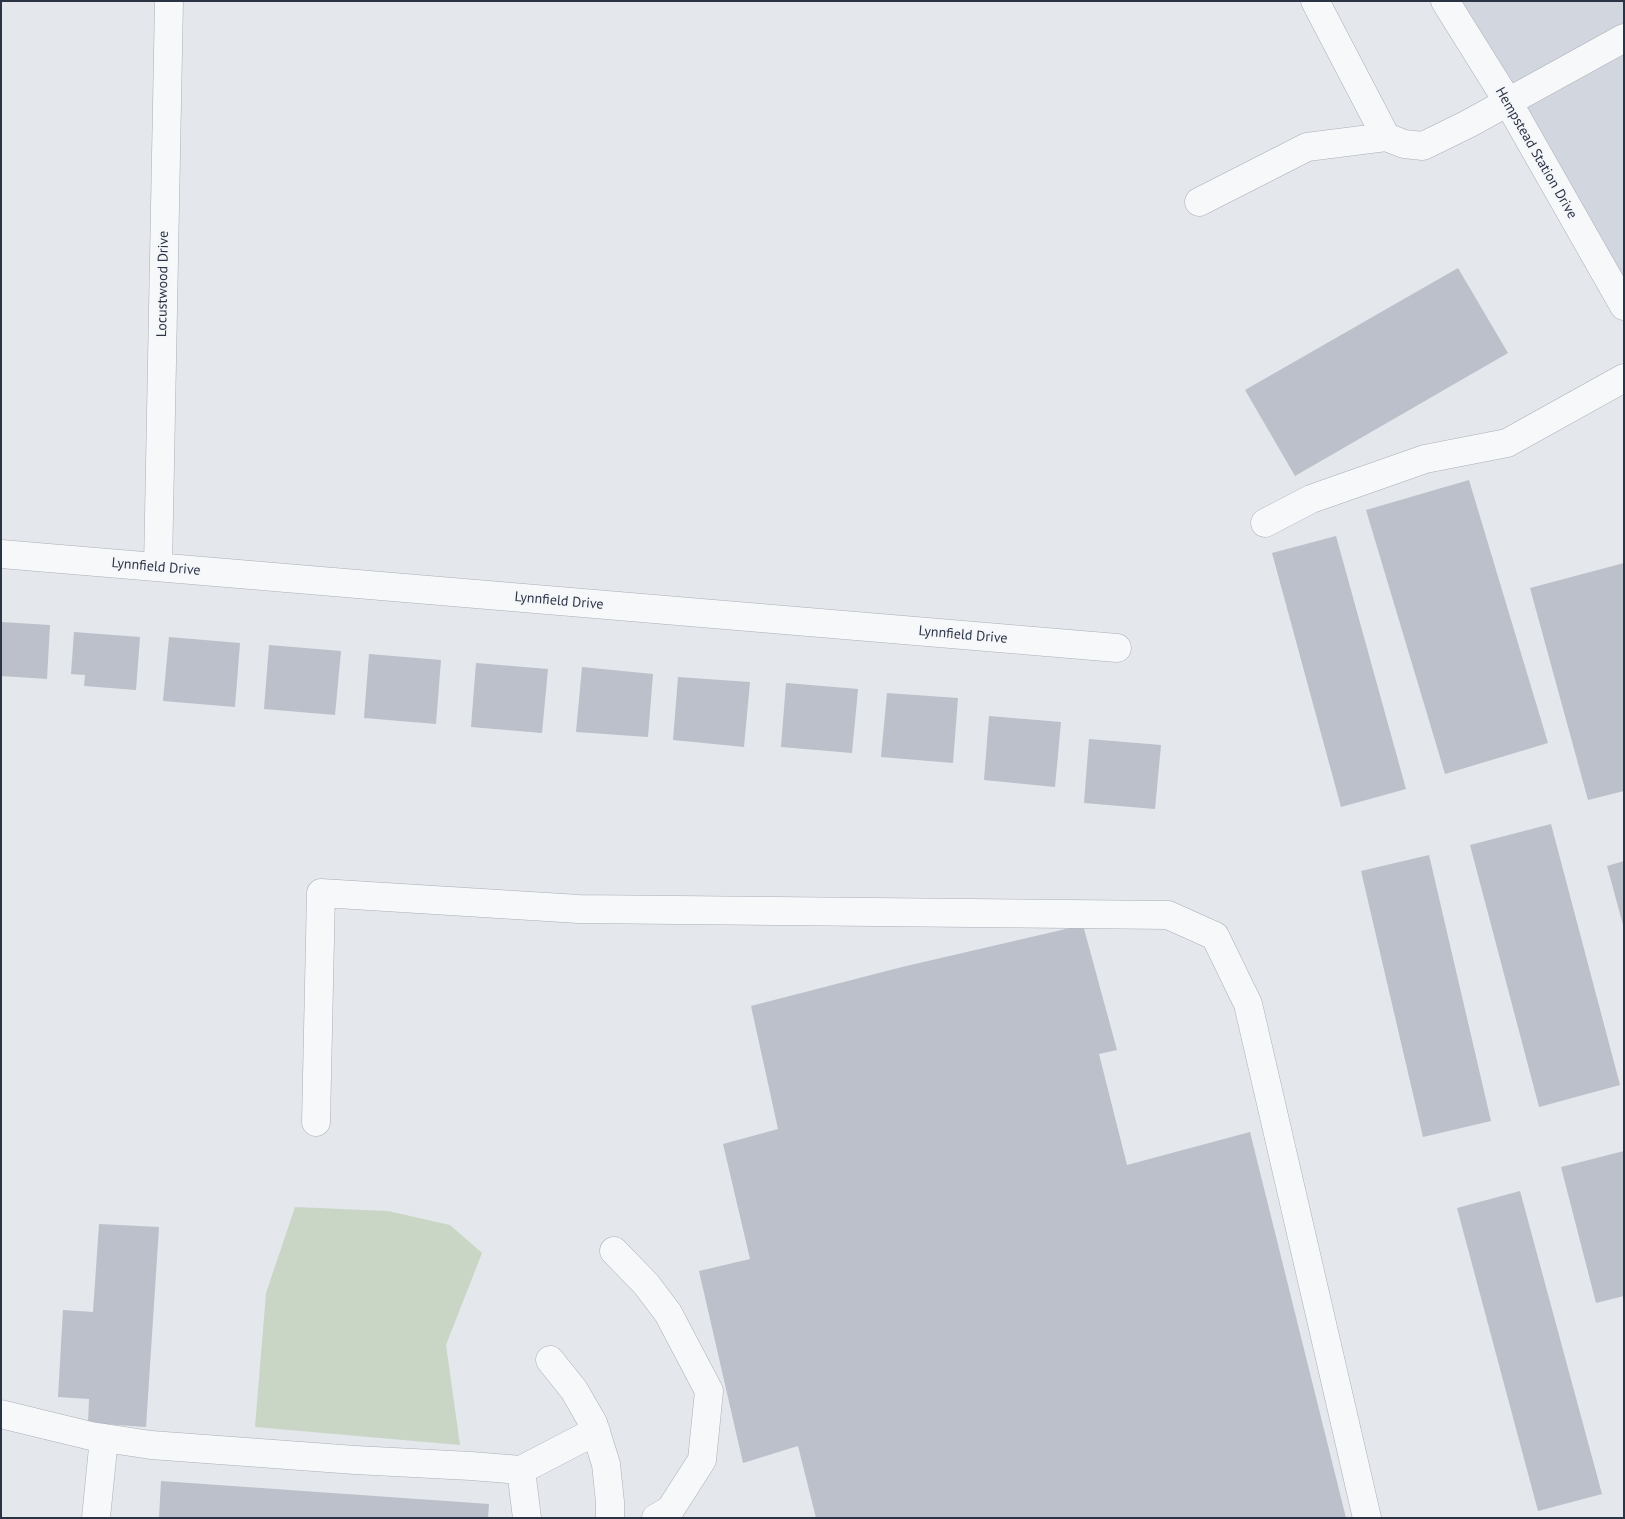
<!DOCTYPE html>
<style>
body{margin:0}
#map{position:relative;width:1625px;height:1519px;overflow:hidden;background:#e4e7ec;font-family:"PT Sans",sans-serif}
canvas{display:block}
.frame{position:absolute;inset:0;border:2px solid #2b3445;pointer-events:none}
</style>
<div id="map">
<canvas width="1625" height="1519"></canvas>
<div class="frame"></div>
</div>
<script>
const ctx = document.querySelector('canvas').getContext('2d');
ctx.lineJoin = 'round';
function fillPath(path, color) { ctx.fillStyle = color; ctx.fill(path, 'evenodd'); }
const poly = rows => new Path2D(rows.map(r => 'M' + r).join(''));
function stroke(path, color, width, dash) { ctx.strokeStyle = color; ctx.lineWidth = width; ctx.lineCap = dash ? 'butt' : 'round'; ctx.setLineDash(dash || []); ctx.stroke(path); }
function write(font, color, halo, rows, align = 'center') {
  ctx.font = font + ' "PT Sans",sans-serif'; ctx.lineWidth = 4; ctx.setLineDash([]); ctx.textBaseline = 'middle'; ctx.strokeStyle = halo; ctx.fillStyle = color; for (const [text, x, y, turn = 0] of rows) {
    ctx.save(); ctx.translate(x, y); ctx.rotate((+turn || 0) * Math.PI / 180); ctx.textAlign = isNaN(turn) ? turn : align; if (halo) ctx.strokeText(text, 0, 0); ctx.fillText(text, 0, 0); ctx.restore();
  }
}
const built = poly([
 [1456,1,1624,1,1624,305]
]);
const green = poly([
 [295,1207,388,1211,450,1225,482,1253,446,1345,460,1445,255,1427,266,1293]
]);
const building = poly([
 [1458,268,1508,353,1295,476,1245,390],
 [1469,480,1548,743,1445,774,1366,510],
 [1336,536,1406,789,1341,807,1272,553],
 [1624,563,1624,791,1588,800,1530,588],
 [1,622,50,625,47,679,1,676],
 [74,632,140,637,136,690,84,686,85,675,71,674],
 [169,637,240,643,235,707,163,701],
 [269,645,341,651,335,715,264,709],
 [369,654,441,660,436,724,364,718],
 [476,663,548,669,542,733,471,727],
 [582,667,653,674,648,737,576,732],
 [678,677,750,682,744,747,673,740],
 [786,683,858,689,852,753,781,747],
 [887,693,958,698,953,763,881,757],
 [989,716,1061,722,1055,787,984,780],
 [1089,739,1161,745,1155,809,1084,803],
 [1551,824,1620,1085,1539,1107,1470,845],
 [1429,855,1491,1121,1423,1137,1361,871],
 [1624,861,1624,925,1623,925,1607,866],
 [1083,925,1117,1050,1099,1054,1127,1165,1250,1132,1346,1518,816,1518,798,1446,743,1463,699,1271,750,1259,723,1144,778,1129,751,1006,902,967],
 [1624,1151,1624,1296,1596,1303,1561,1167],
 [1520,1191,1602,1494,1538,1511,1457,1208],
 [99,1224,159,1227,146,1427,88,1423,89,1399,58,1397,63,1310,93,1312],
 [161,1481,489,1504,488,1518,159,1518]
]);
const minor = poly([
 [1315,1,1386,137],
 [1445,1,1508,102,1624,306],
 [1199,202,1307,147,1386,137,1404,144,1423,146,1468,124,1624,38],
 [1265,523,1311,499,1425,459,1507,443,1624,378],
 [1,554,1117,648],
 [158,567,169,1],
 [316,1122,321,893,579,909,1168,915,1215,936,1248,1004,1367,1518],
 [614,1251,646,1284,668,1313,709,1391,702,1460,670,1510,656,1518],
 [550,1360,574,1390,593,1423,606,1464,610,1502,610,1518],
 [1,1414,91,1436,151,1445,355,1460,471,1466,521,1470,527,1518],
 [521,1470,596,1431],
 [96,1518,104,1438]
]);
const streetNames = [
 ["Hempstead Station Drive",1536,153,60],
 ["Locustwood Drive",163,284,-89],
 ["Lynnfield Drive",156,567,5],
 ["Lynnfield Drive",559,601,5],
 ["Lynnfield Drive",963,635,5]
];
fillPath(built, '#d2d6de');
fillPath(green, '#c9d6c5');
fillPath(building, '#bbc0ca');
stroke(minor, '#a9aeb7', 29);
stroke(minor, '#f7f8fa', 28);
write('14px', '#2b3445', '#f4f6f9', streetNames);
</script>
